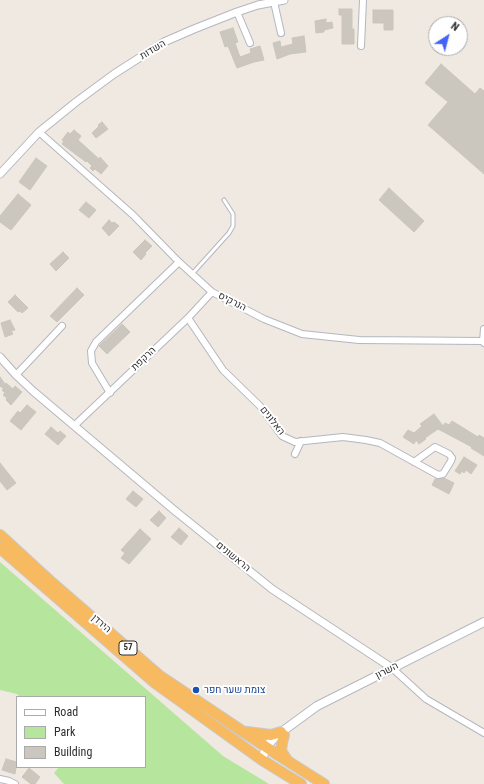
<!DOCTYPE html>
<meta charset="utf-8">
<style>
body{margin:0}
#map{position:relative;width:484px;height:784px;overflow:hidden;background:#efe9e1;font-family:"Roboto Condensed",sans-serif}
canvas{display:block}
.legend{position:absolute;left:16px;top:696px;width:130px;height:72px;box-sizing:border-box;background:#fff;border:1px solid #ababab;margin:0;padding:5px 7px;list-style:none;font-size:12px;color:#2e2e2e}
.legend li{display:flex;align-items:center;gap:8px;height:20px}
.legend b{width:20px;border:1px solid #ababab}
.north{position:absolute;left:428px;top:16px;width:40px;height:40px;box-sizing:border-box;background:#fff;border:1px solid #ababab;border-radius:50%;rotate:36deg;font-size:11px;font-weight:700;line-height:16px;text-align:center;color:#2e2e2e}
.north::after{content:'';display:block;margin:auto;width:14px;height:18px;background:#4264fb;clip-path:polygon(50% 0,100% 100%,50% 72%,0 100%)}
</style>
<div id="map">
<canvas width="484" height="784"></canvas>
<ul class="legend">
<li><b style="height:5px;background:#fff"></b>Road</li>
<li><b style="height:11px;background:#b6e59e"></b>Park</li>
<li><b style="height:11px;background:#cbc7bf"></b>Building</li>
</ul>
<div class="north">N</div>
</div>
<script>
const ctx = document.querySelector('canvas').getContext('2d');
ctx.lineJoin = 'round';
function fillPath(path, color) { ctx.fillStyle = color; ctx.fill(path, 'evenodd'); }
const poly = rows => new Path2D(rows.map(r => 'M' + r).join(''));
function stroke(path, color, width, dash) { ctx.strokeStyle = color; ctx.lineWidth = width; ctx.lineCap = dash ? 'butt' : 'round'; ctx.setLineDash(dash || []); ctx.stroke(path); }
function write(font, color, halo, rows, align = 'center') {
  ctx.font = font + ' "Roboto Condensed",Heebo,sans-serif'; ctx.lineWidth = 4; ctx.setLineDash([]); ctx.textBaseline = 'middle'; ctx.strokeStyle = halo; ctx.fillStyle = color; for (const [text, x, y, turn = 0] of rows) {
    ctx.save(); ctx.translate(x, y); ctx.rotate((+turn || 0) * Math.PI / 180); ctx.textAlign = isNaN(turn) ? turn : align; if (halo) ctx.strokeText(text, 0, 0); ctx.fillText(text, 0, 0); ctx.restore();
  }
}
const green = poly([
 [0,562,223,756,269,784,64,784,54,773,59,767,145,767,145,697,20,697,17,694,0,690]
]);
const building = poly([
 [339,9,352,9,352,29,354,29,354,44,342,44,342,15,339,15,339,9],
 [373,10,393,10,393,30,384,30,384,23,373,23,373,10],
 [326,19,326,23,332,22,333,28,324,30,324,32,316,33,315,21,326,19],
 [233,28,238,42,235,43,240,57,251,53,250,49,260,46,264,60,254,62,237,68,228,46,225,47,220,32,233,28],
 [304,36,306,52,290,54,277,59,273,43,280,41,281,47,293,44,292,38,304,36],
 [441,64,475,94,480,88,484,91,484,174,428,125,448,102,425,83,441,64],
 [102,122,108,129,96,138,92,133,99,126,98,125,102,122],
 [74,130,81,136,78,140,99,159,100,157,108,166,101,174,95,169,93,171,90,168,92,166,87,161,86,162,62,144,64,141,62,140,68,132,70,134,74,130],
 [36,158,47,166,30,190,19,182,36,158],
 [389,188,424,221,414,232,379,200,389,188],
 [18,194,31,205,11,230,0,222,0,216,18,194],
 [86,202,96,210,89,218,79,210,86,202],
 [109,220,112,223,114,222,119,226,109,236,102,228,109,220],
 [145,240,152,246,145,253,146,254,141,260,133,252,145,240],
 [63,252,69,258,56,271,50,264,63,252],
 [77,288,84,295,57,322,50,316,77,288],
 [15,295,28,308,22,313,20,311,18,312,8,302,15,295],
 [10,320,15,330,11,331,13,334,5,337,1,323,10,320],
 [122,324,130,332,107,354,99,346,122,324],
 [0,377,5,384,6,383,13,389,15,386,22,392,11,405,6,400,7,398,3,395,5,393,2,390,4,389,0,386,0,377],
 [27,405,36,412,21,430,10,421,18,411,20,413,27,405],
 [434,414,443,426,445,423,449,425,452,421,478,437,479,435,484,438,484,456,471,448,472,447,438,429,425,438,426,439,419,444,416,440,414,444,403,437,408,430,414,433,422,426,420,424,434,414],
 [51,427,58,433,60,431,66,436,58,445,45,434,51,427],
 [464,457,477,465,471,474,466,470,464,473,462,471,460,474,455,471,464,457],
 [0,463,16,483,7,490,0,481,0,463],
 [444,478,454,483,449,494,432,485,435,479,444,478],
 [133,491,143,499,136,507,126,499,133,491],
 [159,511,166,518,158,527,150,520,159,511],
 [179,528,188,536,181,545,171,537,179,528],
 [140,529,151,539,129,564,121,558,125,553,121,550,140,529],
 [6,759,17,762,15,774,2,770,6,759],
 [29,768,40,777,35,784,31,784,22,777,29,768]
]);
const service = poly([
 [192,274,229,233,233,226,233,214,224,200]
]);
const minor = poly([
 [274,2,281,33],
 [237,12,250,43],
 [361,46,363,0],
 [39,132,133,215,179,262,212,292,264,319,302,334,359,340,483,341],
 [188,318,223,370,260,406,282,436,295,442,343,437,366,440,380,443,438,475,443,474,451,461,452,458,449,454,435,447,414,462],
 [484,343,483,341,484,329],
 [16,375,62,326],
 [110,393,92,363,91,351,96,342,179,262],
 [75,425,188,318,212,292],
 [295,454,301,441],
 [392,668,426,699,484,733],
 [0,779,9,781,15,784]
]);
const tertiary = poly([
 [0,174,39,132,76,102,114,74,164,42,194,29,237,12,258,5,284,0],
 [0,357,16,375,33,391,174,510,272,589,392,668]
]);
const secondary = poly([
 [262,760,266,747,276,736,317,706,484,622]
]);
const trunk = poly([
 [0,535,49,580,160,676,278,755,324,784],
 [0,548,155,683,262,760,301,784],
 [247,732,271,735,281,732],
 [284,735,282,743,281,751,287,760]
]);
const markers = [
 [196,690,4,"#1a4fb4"]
];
const shields = [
 [128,648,18]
];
const shieldNames = [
 ["57",128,648]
];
const streetNames = [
 ["השדות",153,50,-31],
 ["הנרקיס",232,302,27],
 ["הרקפת",144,359,-44],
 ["האלונים",272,421,52],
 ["הראשונים",233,557,39],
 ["הירדן",101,624,41],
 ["השרון",387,671,-27]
];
const transitNames = [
 ["צומת שער חפר",204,690]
];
fillPath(green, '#b6e59e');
fillPath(building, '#cbc7bf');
stroke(building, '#cbc5ba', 1);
stroke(service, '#b4b7c1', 5);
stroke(minor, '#b4b7c1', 8);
stroke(tertiary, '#b4b7c1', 9);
stroke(secondary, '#b4b7c1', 10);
stroke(trunk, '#c9c9c9', 12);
stroke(service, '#fff', 3);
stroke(minor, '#fff', 6);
stroke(tertiary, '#fff', 7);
stroke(secondary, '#fff', 8);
stroke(trunk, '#f8ba60', 10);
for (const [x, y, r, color] of markers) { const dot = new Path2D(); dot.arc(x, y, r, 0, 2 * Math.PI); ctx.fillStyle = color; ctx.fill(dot); stroke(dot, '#fff', 1.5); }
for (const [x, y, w] of shields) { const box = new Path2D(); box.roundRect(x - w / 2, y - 7, w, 14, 3); ctx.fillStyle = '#fff'; ctx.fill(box); stroke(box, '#2e2e2e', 1); }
write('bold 9px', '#2e2e2e', null, shieldNames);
write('10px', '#2e2e2e', '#fff', streetNames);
write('10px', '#164399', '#fff', transitNames, 'left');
</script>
